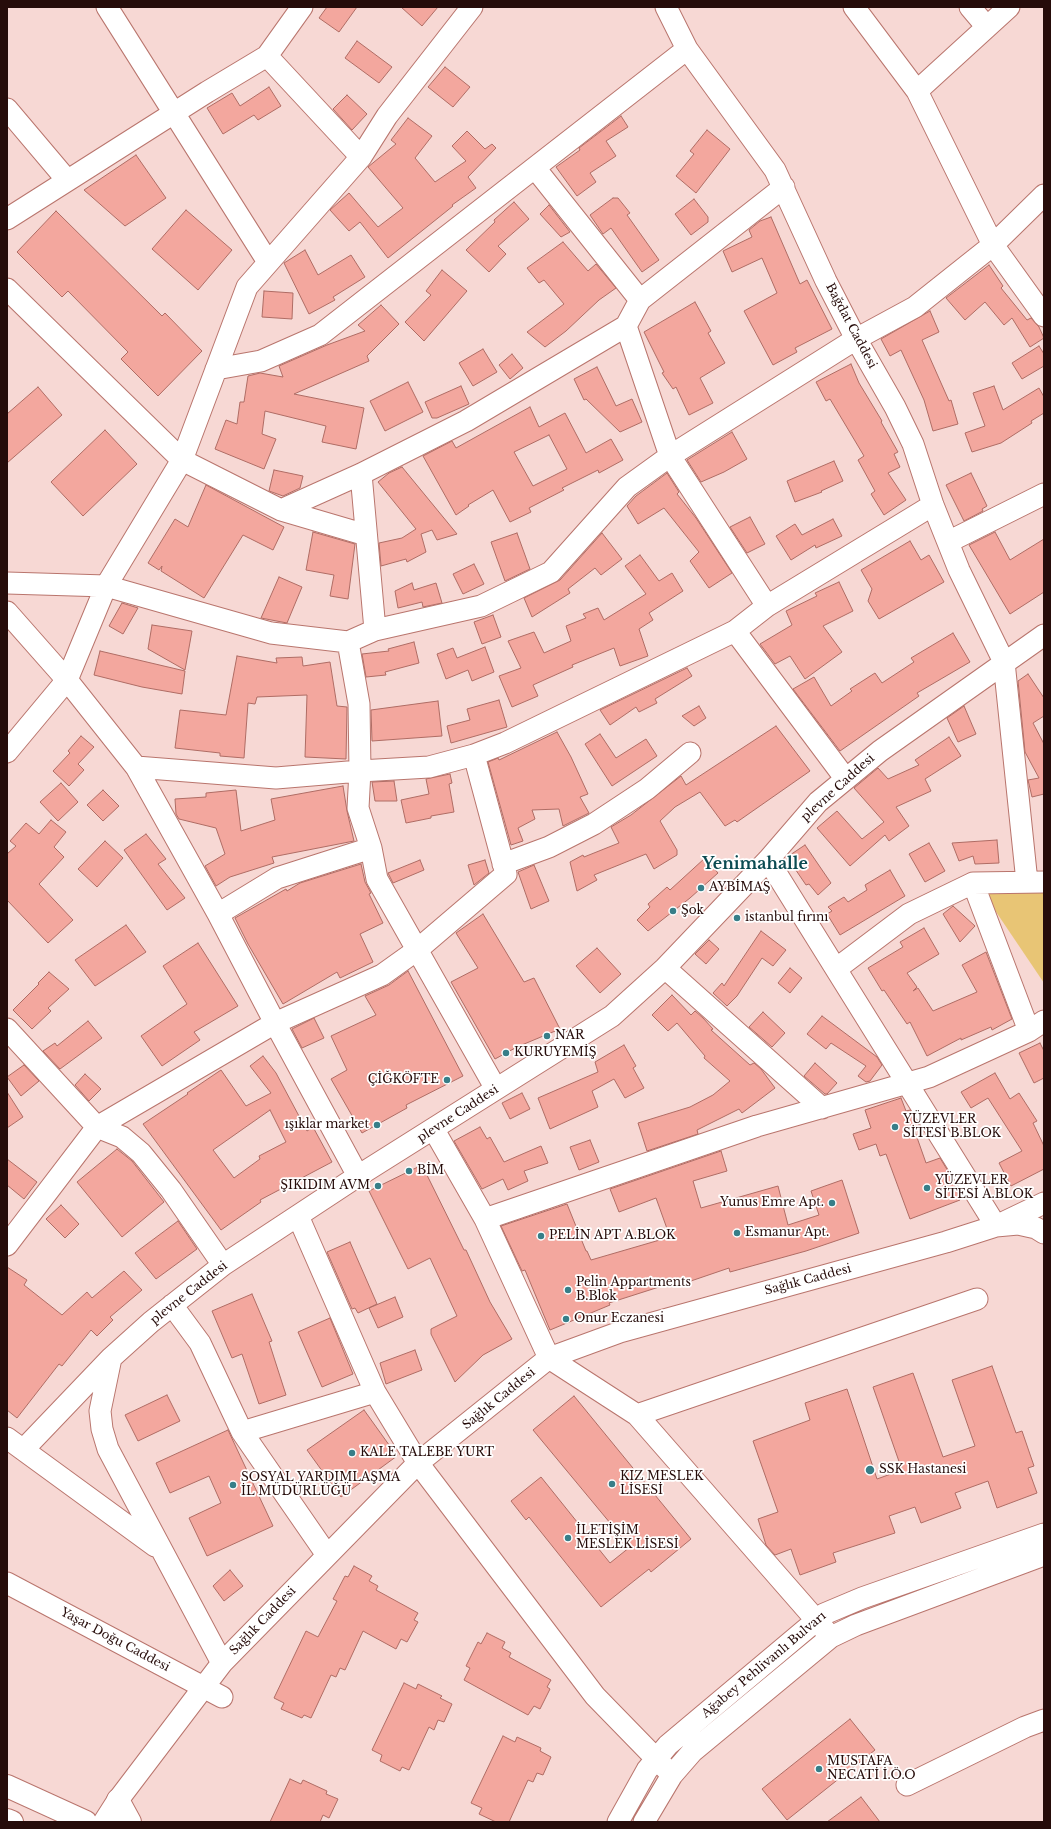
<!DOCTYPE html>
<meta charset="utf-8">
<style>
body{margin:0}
#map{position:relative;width:1051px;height:1829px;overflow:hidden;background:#f7d8d4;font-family:"Libre Baskerville",serif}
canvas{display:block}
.frame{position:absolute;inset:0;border:8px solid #260c0a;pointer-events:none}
</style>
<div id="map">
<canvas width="1051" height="1829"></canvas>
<div class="frame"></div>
</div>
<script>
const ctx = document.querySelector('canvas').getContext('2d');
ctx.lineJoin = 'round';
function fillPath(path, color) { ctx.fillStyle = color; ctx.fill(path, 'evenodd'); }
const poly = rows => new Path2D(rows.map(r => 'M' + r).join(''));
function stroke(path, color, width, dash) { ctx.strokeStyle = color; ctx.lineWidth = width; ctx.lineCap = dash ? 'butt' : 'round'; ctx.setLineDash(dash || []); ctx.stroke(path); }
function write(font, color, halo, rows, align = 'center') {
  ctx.font = font + ' "Libre Baskerville",serif'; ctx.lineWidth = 3.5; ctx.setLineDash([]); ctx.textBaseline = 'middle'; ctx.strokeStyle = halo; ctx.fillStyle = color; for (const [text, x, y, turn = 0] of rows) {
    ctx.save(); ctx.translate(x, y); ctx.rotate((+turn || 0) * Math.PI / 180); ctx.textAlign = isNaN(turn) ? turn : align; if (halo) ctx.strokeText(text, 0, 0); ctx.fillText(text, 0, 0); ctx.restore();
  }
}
const green = poly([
 [991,890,1044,891,1044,983,986,897]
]);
const building = poly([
 [327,7,357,7,339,32,319,18,327,7],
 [401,7,438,7,422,26,401,7],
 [357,41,392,67,379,83,345,58,357,41],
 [445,67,470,87,453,107,428,87,445,67],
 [269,87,281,106,258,120,254,115,223,134,207,108,232,93,240,106,269,87],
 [347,95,367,114,352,130,333,109,347,95],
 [621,116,628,127,606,141,616,156,590,173,596,182,577,196,556,167,580,150,579,148,621,116],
 [408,118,432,136,415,158,435,182,466,161,452,146,467,131,485,149,492,144,496,148,468,177,476,188,452,205,453,206,388,258,360,222,349,231,330,210,349,193,378,227,403,208,368,167,396,144,391,140,408,118],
 [707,130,730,149,696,193,676,176,694,154,690,151,707,130],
 [136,155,166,198,125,226,84,190,136,155],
 [613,198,618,198,630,213,627,215,659,260,642,272,611,228,603,234,590,215,613,198],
 [694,199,708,217,708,222,691,235,675,214,694,199],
 [514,202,529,219,498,246,506,254,489,272,466,250,495,222,494,220,514,202],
 [549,205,570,232,561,237,540,214,549,205],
 [186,210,232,250,198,290,152,249,186,210],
 [56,211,162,316,165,313,202,351,158,396,121,359,128,352,68,291,62,297,17,252,56,211],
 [771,217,800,284,807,280,832,329,795,348,797,352,773,365,744,311,777,293,762,258,732,272,723,251,752,237,749,230,760,221,771,217],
 [563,242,588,271,596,264,616,288,599,300,566,331,545,347,527,332,564,304,544,280,539,283,527,268,563,242],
 [305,250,318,275,351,255,365,277,333,297,335,300,309,314,284,263,305,250],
 [989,265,1003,286,1001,288,1027,320,1031,318,1039,327,1044,338,1030,347,1012,318,1004,325,985,302,965,320,946,298,989,265],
 [442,270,467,291,424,341,405,322,431,295,426,291,442,270],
 [264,291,293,293,292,319,262,317,264,291],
 [695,302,711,331,708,333,725,363,700,378,713,403,689,415,676,387,673,389,662,373,664,372,644,332,695,302],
 [381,305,399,324,367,356,369,361,294,394,364,408,356,449,322,442,326,426,265,411,262,434,276,439,264,469,215,449,226,420,237,424,240,402,244,402,248,376,260,373,283,377,279,366,327,345,365,331,358,325,381,305],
 [930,311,939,332,922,340,949,401,951,400,958,424,933,431,924,400,901,350,890,356,881,339,930,311],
 [1039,346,1044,354,1044,366,1022,379,1012,363,1039,346],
 [483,349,497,372,473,386,459,363,483,349],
 [512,354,523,368,510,379,499,365,512,354],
 [851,364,859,383,882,421,881,422,898,452,894,454,900,467,888,473,906,500,884,515,871,494,875,491,858,460,864,456,830,399,826,401,816,382,851,364],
 [597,367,616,406,632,399,642,422,620,432,586,399,584,400,574,379,597,367],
 [408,382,423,412,385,431,370,401,408,382],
 [461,386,469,404,437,418,432,418,425,402,461,386],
 [994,386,1003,410,1039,388,1044,397,1044,413,1031,421,1032,423,1001,443,972,452,965,433,985,426,973,393,994,386],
 [38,387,62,415,7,463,7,414,38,387],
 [530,407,539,427,565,413,586,453,611,439,623,460,599,473,598,470,562,488,564,490,529,508,531,512,510,522,493,490,468,505,469,506,456,515,423,456,452,441,456,448,530,407],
 [549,435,567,469,533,486,514,452,549,435],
 [105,430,137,464,83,516,51,482,105,430],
 [732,432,747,459,724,472,701,482,687,460,732,432],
 [834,461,843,481,821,491,822,492,795,502,787,481,834,461],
 [402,467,457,534,437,540,432,530,421,534,426,552,407,562,406,559,381,566,379,543,402,538,416,529,378,482,389,473,402,467],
 [274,470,303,476,300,488,283,496,269,491,274,470],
 [667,473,679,492,677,494,696,518,732,573,709,588,690,561,699,552,664,508,638,524,627,506,636,496,667,473],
 [971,473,987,506,982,509,983,511,964,521,946,485,971,473],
 [206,485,284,527,273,550,243,535,204,598,161,571,162,566,159,570,148,563,175,519,188,527,206,485],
 [750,517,765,544,747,553,730,527,750,517],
 [833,519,842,536,816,548,815,545,791,560,776,536,795,524,802,535,833,519],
 [313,532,355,544,348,599,330,596,334,575,306,570,313,532],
 [995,532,1010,560,1044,539,1044,592,1010,614,969,545,995,532],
 [517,533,530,569,505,581,491,542,517,533],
 [602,533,622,559,601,575,595,568,568,589,570,593,532,617,524,598,560,580,602,533],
 [910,541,921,560,929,555,944,582,879,619,868,601,872,589,861,570,910,541],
 [640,555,659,581,672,573,683,591,649,613,653,620,639,629,648,656,620,666,614,648,572,665,573,667,533,685,538,696,512,707,499,676,521,668,508,641,534,632,544,653,571,641,566,626,586,618,583,614,598,608,604,620,646,594,625,566,640,555],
 [474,564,484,584,463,594,453,574,474,564],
 [279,577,302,587,287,623,261,618,279,577],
 [839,582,853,611,823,626,842,652,805,679,790,656,775,664,760,644,792,625,786,611,817,596,815,593,839,582],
 [412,583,414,590,436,583,442,603,423,607,422,602,398,608,395,591,412,583],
 [122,603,138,608,123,634,109,626,122,603],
 [493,615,501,637,482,644,474,622,493,615],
 [152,625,192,631,185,670,148,649,152,625],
 [953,633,970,662,917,693,919,696,840,751,793,689,814,677,831,706,852,691,850,689,875,673,882,683,914,662,911,658,953,633],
 [414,642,419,663,385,672,386,675,366,677,362,654,389,651,388,649,414,642],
 [485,647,494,672,472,681,468,670,446,679,437,654,453,648,457,658,485,647],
 [100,651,185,671,182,694,142,687,94,675,100,651],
 [237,656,277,663,276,658,302,657,303,666,330,662,337,706,347,707,346,759,305,757,307,695,257,697,255,704,248,703,244,758,220,756,220,753,175,748,180,710,226,715,237,656],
 [687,668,692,676,655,699,657,703,639,712,636,707,610,725,600,710,687,668],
 [1028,674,1044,698,1044,716,1033,723,1044,744,1044,794,1032,797,1028,780,1039,778,1025,752,1018,681,1028,674],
 [499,700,507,727,451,743,447,726,470,720,467,709,499,700],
 [438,701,442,736,372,741,371,710,438,701],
 [699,706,706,718,694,726,682,716,699,706],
 [964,706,976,734,958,742,947,718,964,706],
 [776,726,810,771,737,822,735,820,725,826,700,792,675,807,660,821,677,850,677,855,654,869,646,854,594,875,597,880,577,891,570,862,583,855,584,857,619,843,611,827,631,815,681,776,686,785,776,726],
 [557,732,571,757,588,794,580,797,589,813,563,826,559,809,532,810,535,819,518,828,523,841,511,845,488,762,498,758,499,760,557,732],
 [600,734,616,758,646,739,657,756,612,786,585,744,600,734],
 [81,736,94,747,78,764,84,770,69,786,53,771,70,753,68,751,81,736],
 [949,737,961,756,925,779,931,791,896,807,909,826,889,841,885,835,850,866,817,828,837,811,862,839,884,822,854,788,878,768,888,779,919,765,915,760,949,737],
 [450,774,452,783,449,784,454,812,431,816,431,818,406,823,401,800,429,794,426,779,450,774],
 [394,781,397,801,375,801,372,782,394,781],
 [61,783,78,802,58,821,40,802,61,783],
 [343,786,347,811,354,841,272,857,274,863,230,877,216,886,205,866,225,854,216,828,179,819,176,814,175,799,206,797,206,793,236,790,241,831,275,820,271,799,343,786],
 [103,790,119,806,103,821,87,805,103,790],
 [51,820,66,832,54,847,64,857,39,884,73,920,48,943,7,900,7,854,16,846,10,841,26,823,39,834,51,820],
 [146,834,166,859,158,864,185,898,167,910,124,850,146,834],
 [997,840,999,863,975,864,973,856,959,861,952,843,997,840],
 [105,841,123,858,97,887,78,869,105,841],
 [929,843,945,871,925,882,909,854,929,843],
 [805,845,831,883,818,895,809,884,806,885,787,857,805,845],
 [705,858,718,873,690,898,648,931,637,920,650,907,648,904,667,887,670,890,705,858],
 [420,860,424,870,393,883,388,873,420,860],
 [485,860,489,873,474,885,468,865,485,860],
 [361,864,365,882,371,893,369,894,383,923,360,934,373,962,340,978,337,972,283,1004,248,944,235,918,286,889,287,891,300,883,361,864],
 [534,865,549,901,531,909,518,872,534,865],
 [890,870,905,896,840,935,827,914,832,911,828,907,844,897,848,902,867,890,865,885,890,870],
 [953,906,975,926,960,942,943,914,953,906],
 [483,914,524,982,534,978,560,1029,517,1047,495,1059,451,982,478,968,456,933,483,914],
 [126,925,146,952,95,986,75,960,126,925],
 [924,928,939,954,907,973,917,987,913,991,918,988,933,1011,977,992,962,965,986,952,1012,1019,992,1030,991,1027,961,1040,961,1038,927,1056,910,1022,907,1024,884,990,882,991,868,968,903,947,900,942,924,928],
 [761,931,786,950,773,966,762,958,737,996,727,1006,713,993,722,983,724,986,761,931],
 [709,940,719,949,706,964,695,954,709,940],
 [198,943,238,1006,194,1032,200,1040,162,1066,141,1036,187,1004,163,966,198,943],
 [597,948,621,974,600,993,576,966,597,948],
 [790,968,802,978,790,993,778,983,790,968],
 [408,971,463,1076,406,1105,407,1108,362,1133,331,1079,347,1070,331,1036,376,1015,365,996,389,985,408,971],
 [49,972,69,989,48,1008,51,1011,32,1029,13,1010,39,984,38,983,49,972],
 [672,995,691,1015,695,1011,703,1018,713,1029,711,1030,750,1065,754,1063,761,1069,775,1088,742,1113,739,1109,697,1130,698,1134,647,1151,638,1123,690,1107,713,1095,730,1081,704,1058,705,1056,677,1023,668,1031,652,1015,672,995],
 [763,1012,785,1033,772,1047,749,1027,763,1012],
 [822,1016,877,1057,882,1065,870,1081,866,1082,858,1076,866,1066,831,1043,826,1049,807,1034,822,1016],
 [314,1018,324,1038,302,1048,292,1029,314,1018],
 [88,1021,102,1038,60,1069,43,1051,55,1043,57,1046,88,1021],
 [1040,1043,1044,1051,1044,1078,1034,1083,1019,1053,1040,1043],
 [624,1045,636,1066,633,1068,644,1088,625,1098,614,1079,592,1091,598,1107,550,1129,538,1098,598,1072,595,1062,624,1045],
 [263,1056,276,1073,307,1131,313,1127,332,1162,260,1200,261,1202,221,1230,143,1124,188,1094,187,1093,221,1070,246,1106,271,1093,250,1066,263,1056],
 [270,1110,286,1142,259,1156,260,1159,234,1178,213,1150,270,1110],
 [815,1063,837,1083,827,1094,825,1094,804,1076,815,1063],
 [24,1065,39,1081,21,1096,7,1077,24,1065],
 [995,1073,1010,1099,1019,1093,1037,1121,1033,1123,1044,1146,1044,1169,1011,1186,999,1163,1022,1151,988,1098,971,1108,961,1092,995,1073],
 [85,1074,101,1089,89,1101,75,1085,85,1074],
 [7,1092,23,1117,7,1128,7,1092],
 [522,1093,530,1109,510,1119,502,1103,522,1093],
 [901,1098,906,1111,910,1110,920,1127,914,1129,926,1163,940,1158,951,1176,960,1200,910,1219,886,1154,880,1156,876,1144,859,1150,853,1134,871,1128,865,1110,901,1098],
 [480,1127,487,1139,490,1137,504,1162,541,1146,548,1163,524,1171,528,1181,508,1190,503,1179,482,1189,454,1141,480,1127],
 [590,1140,599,1162,579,1170,570,1147,590,1140],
 [117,1149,132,1161,164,1202,122,1237,77,1182,117,1149],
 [721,1151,727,1171,693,1181,701,1208,778,1186,788,1225,819,1215,811,1191,842,1180,859,1233,806,1251,730,1272,729,1268,685,1283,684,1279,609,1303,610,1305,550,1330,525,1270,522,1271,501,1226,567,1204,586,1251,587,1251,591,1260,670,1237,656,1198,619,1212,610,1189,721,1151],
 [7,1159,37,1182,24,1199,7,1185,7,1159],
 [422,1165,464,1250,466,1250,490,1302,512,1339,483,1355,455,1382,431,1334,431,1329,457,1316,430,1258,408,1269,369,1191,422,1165],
 [61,1205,79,1224,65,1238,46,1219,61,1205],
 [178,1221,197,1249,156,1279,135,1253,178,1221],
 [350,1242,377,1304,358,1313,355,1308,352,1309,327,1252,350,1242],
 [7,1267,27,1280,24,1285,62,1315,87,1292,92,1298,124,1271,142,1290,110,1317,113,1320,97,1336,91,1330,62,1366,59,1364,17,1418,7,1410,7,1267],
 [252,1294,272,1341,269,1342,286,1395,259,1404,242,1354,232,1358,212,1311,252,1294],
 [395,1297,403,1317,378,1328,369,1308,395,1297],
 [330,1318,353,1374,322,1387,298,1332,330,1318],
 [415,1350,422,1370,386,1384,380,1363,415,1350],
 [992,1366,1016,1433,1022,1431,1034,1466,1028,1468,1037,1493,997,1508,988,1481,955,1493,961,1508,921,1523,915,1507,889,1516,895,1533,833,1553,836,1562,800,1575,791,1549,775,1555,766,1545,758,1519,778,1512,753,1441,810,1420,805,1403,847,1389,877,1479,902,1470,873,1387,913,1373,943,1457,975,1446,952,1380,992,1366],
 [167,1395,180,1421,138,1441,125,1415,167,1395],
 [574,1396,691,1539,651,1572,649,1569,601,1607,529,1517,526,1520,511,1501,541,1477,610,1563,630,1547,533,1430,574,1396],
 [364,1410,397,1456,341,1497,307,1450,364,1410],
 [228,1430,273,1526,207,1556,189,1518,221,1503,209,1476,170,1493,156,1463,228,1430],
 [354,1566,372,1576,369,1581,378,1586,376,1590,418,1613,414,1620,418,1622,407,1642,401,1639,396,1649,363,1631,345,1670,340,1668,336,1677,331,1675,311,1718,304,1715,302,1718,281,1709,284,1703,274,1698,306,1631,318,1637,337,1601,333,1599,345,1576,348,1577,354,1566],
 [230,1570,243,1586,224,1601,213,1586,230,1570],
 [487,1633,505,1642,502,1648,511,1653,509,1657,551,1680,547,1687,550,1689,540,1709,534,1706,528,1715,464,1680,470,1668,466,1666,478,1642,481,1644,487,1633],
 [404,1683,416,1689,418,1684,442,1696,440,1698,452,1704,444,1722,438,1720,434,1730,429,1727,409,1770,402,1767,400,1771,380,1761,382,1755,372,1750,404,1683],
 [850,1719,875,1750,787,1820,762,1789,850,1719],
 [503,1736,515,1742,517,1737,541,1748,540,1751,551,1757,543,1775,537,1773,533,1782,528,1780,509,1822,496,1822,479,1814,482,1808,471,1803,503,1736],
 [290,1779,301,1784,303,1780,327,1791,326,1794,338,1799,329,1818,323,1815,320,1822,270,1822,290,1779],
 [861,1797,880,1822,827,1822,861,1797]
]);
const minor = poly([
 [107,7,268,262],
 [666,7,687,49,775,170,826,281,856,339,895,407,913,444,933,505,959,570,1004,662,1027,882],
 [854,7,917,91,993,245,1044,316],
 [970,7,986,26],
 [267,56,361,157],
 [917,91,1009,7],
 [7,109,67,180],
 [535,168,640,300],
 [7,219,207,92,267,56,302,7],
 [7,289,182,460,281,510,366,535],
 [626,326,670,456,767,606],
 [216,369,261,361,320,335,687,49],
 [361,474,375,630],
 [281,510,361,474,466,421,626,326,640,300,784,187],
 [948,542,1044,494],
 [7,583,106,586,271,633,348,642,375,630,481,606,551,572,627,487,670,456,856,339,915,307,993,245,1044,195],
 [7,612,67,680,136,767,218,914,275,1023,358,1176],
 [735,631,845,778],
 [348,642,359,704,360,771,358,808,371,848,377,879,496,1089],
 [7,752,67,680,106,586,182,460,247,287,361,157,387,116,472,7],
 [136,767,276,778,360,771,429,767,474,755,505,743,735,631,767,606,933,505],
 [768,860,996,1226,1044,1203],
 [503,864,549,847,594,824,647,789,690,753],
 [973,883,1029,1031],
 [218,914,277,878,371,848],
 [665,968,822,1108],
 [836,969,909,914,973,883,1044,882],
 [7,1029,97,1127,122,1137,141,1153,171,1190,223,1265],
 [434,1130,485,1219,549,1358,637,1415,831,1637],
 [298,1216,375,1392,418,1463,595,1696,672,1775],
 [485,1219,757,1126,929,1077,1029,1031,1044,1021],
 [7,1245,97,1127,275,1023,382,975,417,950,506,874,474,755],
 [172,1305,200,1343,242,1432,327,1555],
 [637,1415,977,1299],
 [242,1432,375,1392],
 [7,1438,155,1546],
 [24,1449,111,1358],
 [7,1583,222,1697],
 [222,1663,108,1449,102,1429,100,1411,111,1358,151,1322,223,1265,358,1176,612,1016,665,968,768,860,818,802,880,751,1044,635],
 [907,1785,1025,1727,1044,1720],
 [104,1822,118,1800,222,1663,418,1463,549,1358,620,1332,946,1242,996,1226,1018,1224,1036,1228,1044,1233],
 [618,1822,647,1770,668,1745,824,1614,862,1598,1044,1534],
 [644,1822,672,1775,692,1752,831,1637,856,1625,1044,1555]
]);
const major = poly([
 [7,1786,86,1822],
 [118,1800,130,1822],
 [7,1820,12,1822]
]);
const markers = [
 [701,888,4,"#377e88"],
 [673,911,4,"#377e88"],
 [737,918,4,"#377e88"],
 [547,1036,4,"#377e88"],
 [506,1053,4,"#377e88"],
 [447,1080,4,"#377e88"],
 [377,1125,4,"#377e88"],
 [895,1127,4,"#377e88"],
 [409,1171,4,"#377e88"],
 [378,1186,4,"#377e88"],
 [927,1188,4,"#377e88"],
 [832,1203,4,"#377e88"],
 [737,1233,4,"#377e88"],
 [541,1236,4,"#377e88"],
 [568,1290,4,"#377e88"],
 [566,1319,4,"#377e88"],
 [352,1453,4,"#377e88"],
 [870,1470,5,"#377e88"],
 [612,1484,4,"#377e88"],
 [233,1485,4,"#377e88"],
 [568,1538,4,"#377e88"],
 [819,1769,4,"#377e88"]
];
const streetNames = [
 ["Bağdat Caddesi",851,326,62],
 ["plevne Caddesi",838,788,-42],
 ["plevne Caddesi",458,1114,-33],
 ["Sağlık Caddesi",808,1280,-15],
 ["plevne Caddesi",189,1293,-38],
 ["Sağlık Caddesi",499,1399,-39],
 ["Sağlık Caddesi",263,1621,-46],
 ["Yaşar Doğu Caddesi",115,1640,28],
 ["Ağabey Pehlivanlı Bulvarı",764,1665,-40]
];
const poiNames = [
 ["AYBİMAŞ",709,888],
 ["Şok",681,911],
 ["istanbul fırını",745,918],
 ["NAR",555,1036],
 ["KURUYEMİŞ",514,1053],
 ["ÇİĞKÖFTE",439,1080,"right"],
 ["YÜZEVLER",903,1120],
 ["SİTESİ B.BLOK",903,1134],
 ["ışıklar market",369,1125,"right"],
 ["BİM",417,1171],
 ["YÜZEVLER",935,1181],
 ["SİTESİ A.BLOK",935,1195],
 ["ŞIKIDIM AVM",370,1186,"right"],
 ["Yunus Emre Apt.",824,1203,"right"],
 ["Esmanur Apt.",745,1233],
 ["PELİN APT A.BLOK",549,1236],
 ["Pelin Appartments",576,1283],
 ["B.Blok",576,1297],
 ["Onur Eczanesi",574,1319],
 ["KALE TALEBE YURT",360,1453],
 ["SSK Hastanesi",879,1470],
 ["KIZ MESLEK",620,1477],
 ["LİSESİ",620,1491],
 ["SOSYAL YARDIMLAŞMA",241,1478],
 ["İL MÜDÜRLÜĞÜ",241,1492],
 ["İLETİŞİM",576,1531],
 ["MESLEK LİSESİ",576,1545],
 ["MUSTAFA",827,1762],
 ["NECATİ İ.Ö.O",827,1776]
];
const districtNames = [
 ["Yenimahalle",755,864]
];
fillPath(green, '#e8c575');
fillPath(building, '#f3a79e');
stroke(building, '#af6c64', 1);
stroke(minor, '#b9756d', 23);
stroke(major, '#b9756d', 24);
stroke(minor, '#fff', 21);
stroke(major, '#fff', 22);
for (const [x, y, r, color] of markers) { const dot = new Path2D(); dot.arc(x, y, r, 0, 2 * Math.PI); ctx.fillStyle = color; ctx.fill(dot); stroke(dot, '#fff', 1.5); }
write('12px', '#260c0a', '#fff', streetNames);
write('12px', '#260c0a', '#fff', poiNames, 'left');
write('bold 16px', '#0b4a51', '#fff', districtNames);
</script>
